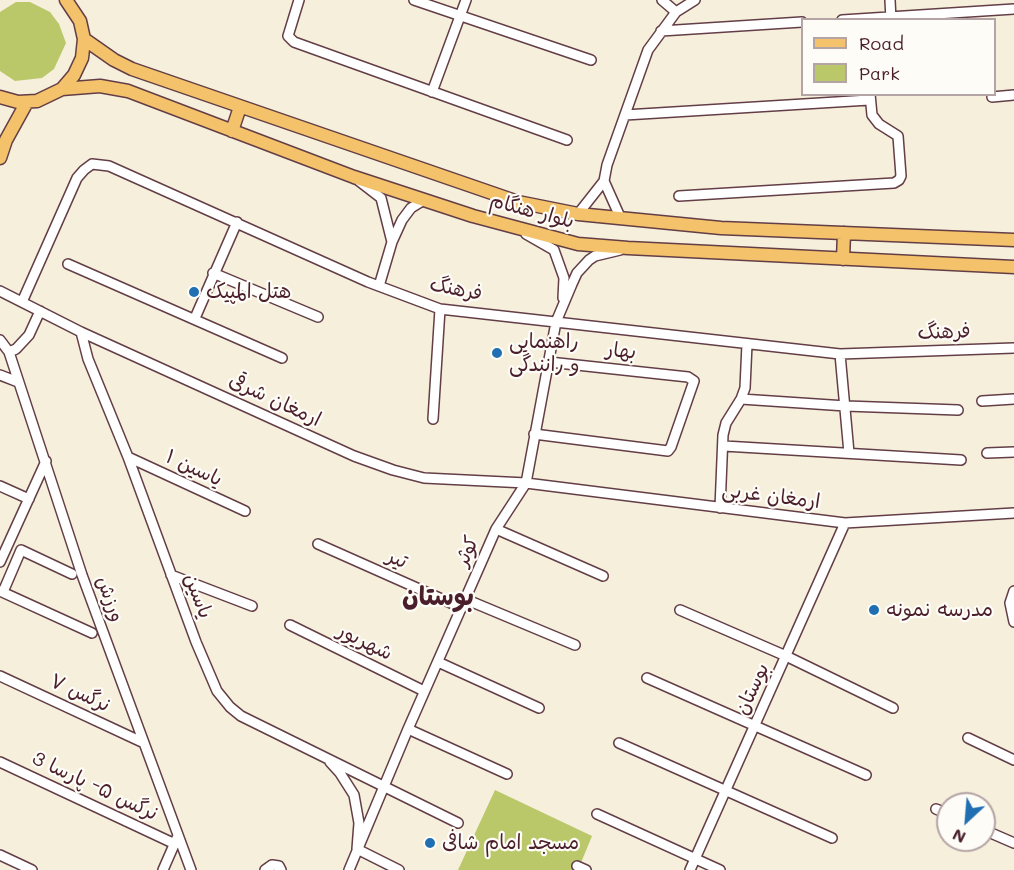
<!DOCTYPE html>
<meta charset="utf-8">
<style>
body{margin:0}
#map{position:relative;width:1014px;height:870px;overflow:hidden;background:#f5efdc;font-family:Mali,sans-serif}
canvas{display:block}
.legend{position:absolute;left:801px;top:18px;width:195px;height:78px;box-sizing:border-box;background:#fdfcf7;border:2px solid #b5a4a5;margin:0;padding:8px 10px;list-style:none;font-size:18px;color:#4a1f2b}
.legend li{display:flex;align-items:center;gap:12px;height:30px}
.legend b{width:30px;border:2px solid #b5a4a5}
.north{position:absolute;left:936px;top:792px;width:60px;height:60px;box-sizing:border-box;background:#fdfcf7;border:2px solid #b5a4a5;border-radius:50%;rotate:206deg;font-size:16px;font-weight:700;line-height:24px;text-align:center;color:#4a1f2b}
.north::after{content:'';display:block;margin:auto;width:21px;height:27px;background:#1f6fb2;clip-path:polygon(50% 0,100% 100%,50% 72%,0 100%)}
</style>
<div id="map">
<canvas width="1014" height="870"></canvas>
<ul class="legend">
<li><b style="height:8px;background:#f3c26a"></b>Road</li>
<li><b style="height:16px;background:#bac86a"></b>Park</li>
</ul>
<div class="north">N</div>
</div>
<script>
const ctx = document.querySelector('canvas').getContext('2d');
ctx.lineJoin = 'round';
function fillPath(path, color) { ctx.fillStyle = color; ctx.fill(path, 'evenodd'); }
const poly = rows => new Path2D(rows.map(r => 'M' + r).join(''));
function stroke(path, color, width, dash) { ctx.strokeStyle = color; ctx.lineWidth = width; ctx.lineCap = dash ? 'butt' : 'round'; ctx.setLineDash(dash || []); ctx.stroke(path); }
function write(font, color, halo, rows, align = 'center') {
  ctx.font = font + ' Mali,"Playpen Sans Arabic",sans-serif'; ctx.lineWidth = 4.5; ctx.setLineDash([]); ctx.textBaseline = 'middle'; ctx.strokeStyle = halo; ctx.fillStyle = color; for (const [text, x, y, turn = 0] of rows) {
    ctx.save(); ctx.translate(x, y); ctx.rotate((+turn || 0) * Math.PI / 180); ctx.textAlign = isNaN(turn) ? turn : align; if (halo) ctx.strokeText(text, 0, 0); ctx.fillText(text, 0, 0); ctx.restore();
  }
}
const green = poly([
 [16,2,30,2,50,12,59,24,66,43,54,69,42,78,15,81,0,71,0,12],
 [495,790,592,836,578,870,458,870]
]);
const minor = poly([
 [299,0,288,36,294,42,567,140],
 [414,0,591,60],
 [662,0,676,12],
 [890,0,891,20],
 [842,20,1014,9],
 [661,31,802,22],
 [432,92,466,0],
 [992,97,1014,95],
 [625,115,869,100],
 [359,181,381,198,392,242],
 [604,181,621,219],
 [679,196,894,183,899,180,901,176,898,136,879,124,872,115,870,94],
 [578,214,604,181,607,165,648,50,676,12,695,0],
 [526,234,554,250,564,278,563,298],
 [68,264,282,358],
 [213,273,318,317],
 [379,286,392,242,402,220,411,208,424,200],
 [0,291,81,332,354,456,393,470,424,478,526,483,845,523,1014,513],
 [22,302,77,178,84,170,92,164,109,166,368,282,440,309,840,354,1014,348],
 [195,318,237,222],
 [81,332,88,359,128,457,196,642,217,691,230,707,241,716,458,823],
 [0,340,9,352,82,575,191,870],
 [9,352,16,349,29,335,40,311],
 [840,354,849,453],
 [0,375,18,382],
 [741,399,846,406,958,410],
 [982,401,1014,399],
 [433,419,440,309],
 [534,434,668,451,671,447,694,381,688,377,549,362],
 [724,446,961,460],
 [987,453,1014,452],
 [128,457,245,511],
 [0,486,29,499],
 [720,508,723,435,726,423,741,399,745,388,747,344],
 [496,529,603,576],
 [318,544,462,608],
 [0,562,46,461],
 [171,575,252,606],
 [0,591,92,633],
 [1014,591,1010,603,1014,622],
 [3,592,21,550,72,574],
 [465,599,575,645],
 [680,610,786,656,893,708],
 [290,625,424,691],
 [438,662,539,708],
 [0,676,144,743],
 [647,678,866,775],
 [408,729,507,774],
 [968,738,1014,760],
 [619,743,832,838],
 [0,762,175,844],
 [330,762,340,773,354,795,359,823,357,849,399,870],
 [936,809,948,814],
 [597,814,720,870],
 [984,830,1014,843],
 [0,855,32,870],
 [577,866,586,870],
 [163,870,177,838],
 [265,870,272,865,279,866,281,870],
 [349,870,408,729,496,529,526,483,556,322,572,284,577,273,589,260,595,256,620,250],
 [690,870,845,523]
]);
const major = poly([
 [84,39,114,60,132,69,518,202,578,214,721,228,1014,240],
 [62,89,100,86,128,91,354,177,473,216,578,244,628,248,1014,267],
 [0,97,18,102,37,101,62,89,74,75,82,58,84,39,80,21,66,0],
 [232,131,240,107],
 [0,158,6,140,27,102],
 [843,259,844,233]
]);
const markers = [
 [194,292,6,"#1f6fb2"],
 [497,353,6,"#1f6fb2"],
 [874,610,6,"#1f6fb2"],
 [430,843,6,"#1f6fb2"]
];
const streetNames = [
 ["بلوار هنگام",532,211,15],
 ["فرهنگ",456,289,11],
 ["فرهنگ",944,332,-2],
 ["بهار",621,351,6],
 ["ارمغان شرقی",275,400,25],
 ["یاسین ۱",194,468,25],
 ["ارمغان غربی",771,496,7],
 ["کوثر",467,551,-66],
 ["تیر",397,559,24],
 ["یاسین",198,596,69],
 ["ورزش",110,599,70],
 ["شهریور",365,642,26],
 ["بوستان",752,689,-65],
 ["نرگس ۷",80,693,25],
 ["نرگس ۵- پارسا 3",95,786,25]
];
const poiNames = [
 ["هتل المپیک",206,292],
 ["راهنمایی",509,342],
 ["و رانندگی",509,365],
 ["مدرسه نمونه",886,610],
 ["مسجد امام شافی",442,843]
];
const districtNames = [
 ["بوستان",438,597]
];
fillPath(green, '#bac86a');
stroke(minor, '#643e46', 12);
stroke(major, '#643e46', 15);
stroke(minor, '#fff', 9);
stroke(major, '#f3c26a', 12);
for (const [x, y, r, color] of markers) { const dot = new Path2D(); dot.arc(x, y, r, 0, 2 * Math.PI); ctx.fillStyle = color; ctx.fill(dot); stroke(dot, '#fdfcf7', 2); }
write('20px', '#4a1f2b', '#fdfcf7', streetNames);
write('20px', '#4a1f2b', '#fdfcf7', poiNames, 'left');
write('bold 26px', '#4a1f2b', '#fdfcf7', districtNames);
</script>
